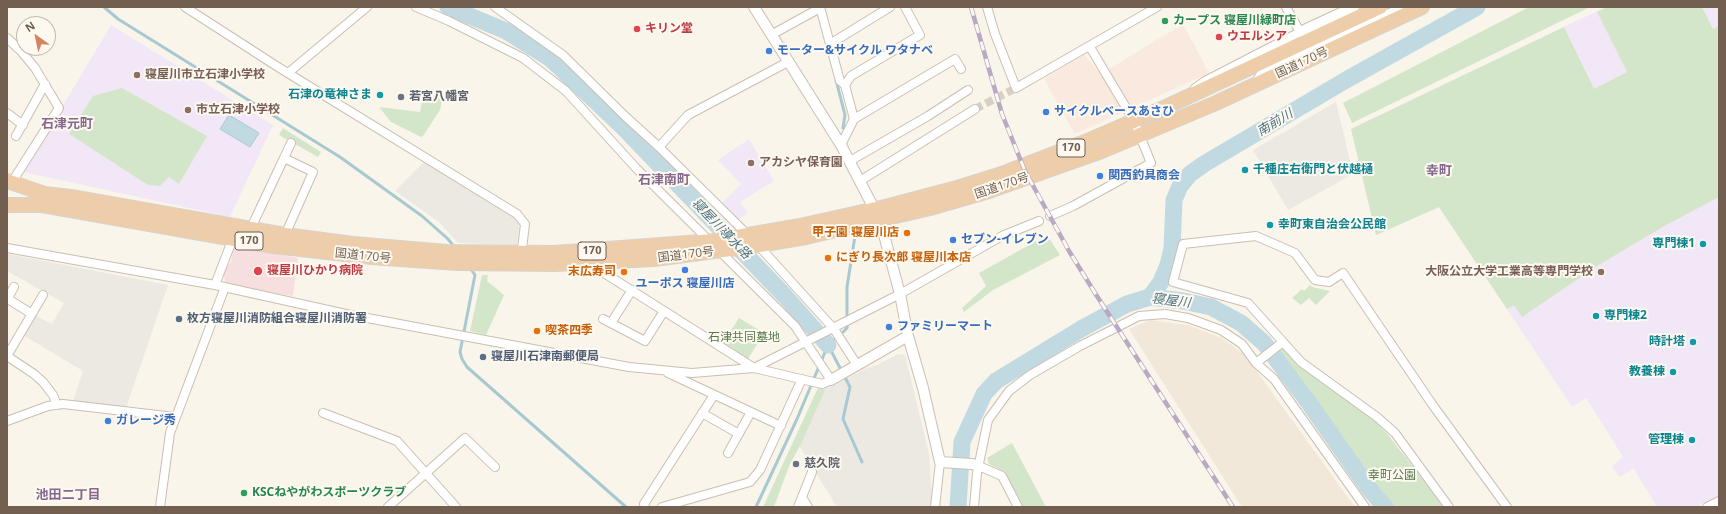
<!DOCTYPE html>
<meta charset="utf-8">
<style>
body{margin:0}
#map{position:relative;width:1726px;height:514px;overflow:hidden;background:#faf5ea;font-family:"Open Sans",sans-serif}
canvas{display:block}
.frame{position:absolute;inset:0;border:8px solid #725f50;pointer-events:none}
.north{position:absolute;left:16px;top:16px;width:40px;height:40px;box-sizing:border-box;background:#fdf9f0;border:1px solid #c5bbb0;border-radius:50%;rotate:327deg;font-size:11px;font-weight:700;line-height:16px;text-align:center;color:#725f50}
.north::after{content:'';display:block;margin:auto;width:14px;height:18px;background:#d4835f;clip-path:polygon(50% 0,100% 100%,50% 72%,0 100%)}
</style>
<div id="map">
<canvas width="1726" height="514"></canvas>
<div class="frame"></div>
<div class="north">N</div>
</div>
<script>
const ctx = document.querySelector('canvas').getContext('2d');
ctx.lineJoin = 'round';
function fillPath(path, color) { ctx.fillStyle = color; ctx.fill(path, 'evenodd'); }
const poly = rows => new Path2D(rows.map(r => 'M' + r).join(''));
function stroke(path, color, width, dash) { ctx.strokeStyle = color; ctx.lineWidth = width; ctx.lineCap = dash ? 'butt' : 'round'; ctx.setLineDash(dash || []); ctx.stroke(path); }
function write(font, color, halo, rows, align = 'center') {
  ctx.font = font + ' "Open Sans","Noto Sans JP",sans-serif'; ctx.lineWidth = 4; ctx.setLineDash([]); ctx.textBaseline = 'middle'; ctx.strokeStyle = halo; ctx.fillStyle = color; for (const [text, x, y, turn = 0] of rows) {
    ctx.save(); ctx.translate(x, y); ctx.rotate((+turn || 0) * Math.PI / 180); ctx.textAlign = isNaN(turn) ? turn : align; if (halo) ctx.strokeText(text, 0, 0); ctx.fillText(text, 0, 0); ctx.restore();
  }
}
const residential = poly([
 [1150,320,1188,325,1222,338,1245,355,1355,507,1242,507,1129,329]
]);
const commercial = poly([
 [1183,24,1209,73,1075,134,1044,79,1084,55,1101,74]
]);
const industrial = poly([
 [1336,102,1353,174,1288,210,1253,150],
 [425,161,517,219,519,222,517,245,458,243,439,222,395,191],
 [8,254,168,285,126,408,73,401,83,371,23,335,34,315,52,324,64,303,7,271],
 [898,354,905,355,929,454,932,498,931,507,837,507,797,442,823,385,835,385,864,369,877,365]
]);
const education = poly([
 [1606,7,1719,7,1719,496,1696,507,1657,507,1634,469,1619,477,1613,467,1613,465,1623,457,1586,398,1572,407,1439,207,1376,235,1351,129],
 [111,25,273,125,230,217,23,172],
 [749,139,774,181,740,202,748,213,738,220,721,204,741,184,718,160]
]);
const medical = poly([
 [234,246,298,258,293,296,225,285,224,275,226,268,231,262]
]);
const green = poly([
 [1529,7,1590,7,1352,123,1343,103],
 [1607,7,1702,7,1713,29,1719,26,1719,197,1666,225,1597,266,1522,317,1514,305,1507,309,1439,207,1376,235,1351,129,1564,27,1594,89,1627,72,1597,12],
 [122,88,207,136,179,184,169,177,160,186,148,185,69,134,93,96],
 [424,93,441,94,443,96,440,110,423,136,421,137,391,122,379,107,420,112],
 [283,128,321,152,318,157,279,135],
 [1047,235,1060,255,993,290,964,312,962,308,986,286,979,273],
 [482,275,488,275,487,281,504,295,486,335,470,331],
 [1310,285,1312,287,1330,291,1316,305,1309,298,1301,305,1292,298,1302,289,1304,291],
 [739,318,764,333,748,359,723,343],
 [1283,342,1374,420,1389,436,1444,507,1392,507,1375,490,1277,347],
 [818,388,825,390,801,444,790,464,775,504,773,507,763,507],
 [1012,443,1046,507,1022,507,1005,472,989,464,987,458]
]);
const water = poly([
 [229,115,259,133,250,147,220,129,229,115]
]);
const stream = poly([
 [104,7,118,19,340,157,422,216,448,239,455,248],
 [836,80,845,115,843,128],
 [470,268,475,275,460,352,462,359,467,367,626,507],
 [843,332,847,328,847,287,855,236],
 [828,345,850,387,843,419,862,462],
 [756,507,797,419,828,345,835,339]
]);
const river = poly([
 [448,7,506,31,551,59,624,128,784,295,828,345],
 [1150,297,1161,282,1168,265,1172,249,1174,200,1180,186,1190,174,1204,164,1346,80,1477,7],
 [958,507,962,442,984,394,996,381,1081,329,1127,304,1150,297,1183,301,1211,307,1241,323,1264,343,1309,403,1370,490,1385,507]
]);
const minorTunnel = poly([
 [975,109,1016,88]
]);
const minor = poly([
 [185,7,278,67,517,214,525,224,521,257],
 [495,7,563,55,626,117,659,147,758,245,834,329,857,365],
 [820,7,840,81,845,85,854,119,841,145],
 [987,7,995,34,1016,88,1157,7],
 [771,35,820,8],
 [7,38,21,51,35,68,59,108,12,182],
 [830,44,890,7],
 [288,73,367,7],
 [1255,83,1261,74,1402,7],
 [845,85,851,76,920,35,905,7],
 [1195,88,1205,81,1300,32,1286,7],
 [7,113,23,125],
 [854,119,955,59,961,69],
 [16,136,45,84],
 [659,147,688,115,788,62],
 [284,158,291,143],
 [850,161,928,116,968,90],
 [860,181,975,109],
 [1050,216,1073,206,1151,163,1134,121,1090,47],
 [250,230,284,158,313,172,285,235],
 [7,248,215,285,346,314,629,367,692,373,754,368,822,384,831,380,795,326,636,168,566,91,523,58,449,21,416,7],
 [594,259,601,271,754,368,900,294,1002,236,1039,221],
 [215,285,233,238],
 [8,299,32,314],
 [7,300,14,287],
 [603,319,645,341,664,311],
 [611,323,632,290],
 [7,356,34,374,43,382,53,395,57,405],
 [7,356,43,295],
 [1256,363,1283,342],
 [668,373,781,426],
 [323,413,397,441,456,507],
 [702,413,739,434],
 [7,421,48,406,63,404,175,417],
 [728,453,751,412],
 [979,466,1002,476,1018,507],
 [802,497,808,507],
 [160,507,170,433,225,287],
 [388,507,465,438,495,467],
 [645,507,644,504,714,395],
 [662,507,750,482,760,470,802,379],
 [798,507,812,472],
 [935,507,940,462],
 [974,507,977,473,988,420,1009,391,1030,375,1080,346,1139,316,1165,314,1188,318,1221,330,1242,344,1256,363,1274,379,1365,507],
 [1449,507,1395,433,1377,417,1301,362,1248,303,1173,282,1183,244,1256,236,1295,253,1315,280,1329,282,1343,273,1432,404,1507,507],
 [1707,507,1719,501]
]);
const tertiary = poly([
 [754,7,841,145,880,220,900,294,908,336,923,388,940,462,972,464,979,466],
 [1300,32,1354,7],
 [831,380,908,336]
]);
const trunk = poly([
 [7,181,45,194,71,197,285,235,353,244,447,252,554,253,714,241,800,226,885,207,957,188,999,175,1085,142,1168,106,1380,7],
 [7,205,42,205,274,246,371,257,457,263,555,264,654,259,753,246,806,237,930,208,989,191,1102,151,1216,103,1422,7]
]);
const rail = poly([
 [971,7,1002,114,1025,171,1069,251,1095,293,1233,507]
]);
const markers = [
 [1165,21,4,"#2e9e5b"],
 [637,29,4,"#e0444e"],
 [1219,37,4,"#e0444e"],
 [769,51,4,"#3f7fe0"],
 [137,75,4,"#8d6e63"],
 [380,95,4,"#0f9aa8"],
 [401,97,4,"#6b7280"],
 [188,110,4,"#8d6e63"],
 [1046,112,4,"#3f7fe0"],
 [751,163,4,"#8d6e63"],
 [1245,170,4,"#0f9aa8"],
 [1100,176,4,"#3f7fe0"],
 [1270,225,4,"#0f9aa8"],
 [907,233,4,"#e8710a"],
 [953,240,4,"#3f7fe0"],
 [1703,244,4,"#0f9aa8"],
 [828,258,4,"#e8710a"],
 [685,270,4,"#3f7fe0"],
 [258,271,5,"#e0444e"],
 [624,272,4,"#e8710a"],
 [1601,272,4,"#8d6e63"],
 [1596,316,4,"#0f9aa8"],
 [179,319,4,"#5c6f8a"],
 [889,327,4,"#3f7fe0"],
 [537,331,4,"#e8710a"],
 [1693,342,4,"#0f9aa8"],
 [483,357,4,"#5c6f8a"],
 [1673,372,4,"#0f9aa8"],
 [108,421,4,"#3f7fe0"],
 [1692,440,4,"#0f9aa8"],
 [796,464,4,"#6b7280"],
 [244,493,4,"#2e9e5b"]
];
const shields = [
 [1071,148,28],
 [249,241,28],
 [592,251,28]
];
const shieldNames = [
 ["170",1071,148],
 ["170",249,241],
 ["170",592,251]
];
const leisureNames = [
 ["カープス 寝屋川緑町店",1173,21],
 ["KSCねやがわスポーツクラブ",252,493]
];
const healthNames = [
 ["キリン堂",645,29],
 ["ウエルシア",1227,37],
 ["寝屋川ひかり病院",267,271]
];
const shopNames = [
 ["モーター&サイクル ワタナベ",777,51],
 ["サイクルベースあさひ",1054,112],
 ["関西釣具商会",1108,176],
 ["セブン-イレブン",961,240],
 ["ユーポス 寝屋川店",685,284,"center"],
 ["ファミリーマート",897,327],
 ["ガレージ秀",116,421]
];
const streetNames = [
 ["国道170号",1302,63,-25],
 ["国道170号",1002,186,-19],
 ["国道170号",686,255,-7],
 ["国道170号",363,256,6]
];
const educationNames = [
 ["寝屋川市立石津小学校",145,75],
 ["市立石津小学校",196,110],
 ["アカシヤ保育園",759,163],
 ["大阪公立大学工業高等専門学校",1593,272,"right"]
];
const cultureNames = [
 ["石津の竜神さま",372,95],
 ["千種庄右衛門と伏越樋",1253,170,"left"],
 ["幸町東自治会公民館",1278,225,"left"],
 ["専門棟1",1695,244],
 ["専門棟2",1604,316,"left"],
 ["時計塔",1685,342],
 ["教養棟",1665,372],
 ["管理棟",1684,440]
];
const worshipNames = [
 ["若宮八幡宮",409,97],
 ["慈久院",804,464]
];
const foodNames = [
 ["甲子園 寝屋川店",899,233],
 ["にぎり長次郎 寝屋川本店",836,258,"left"],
 ["末広寿司",616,272],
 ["喫茶四季",545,331,"left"]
];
const serviceNames = [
 ["枚方寝屋川消防組合寝屋川消防署",187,319],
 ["寝屋川石津南郵便局",491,357]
];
const parkNames = [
 ["石津共同墓地",744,338],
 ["幸町公園",1392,476]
];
const waterNames = [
 ["南前川",1275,123,-31],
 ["寝屋川導水路",721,229,46],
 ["寝屋川",1171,301,7]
];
const neighbourhoodNames = [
 ["石津元町",67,124],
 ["幸町",1439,171],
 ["石津南町",664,180],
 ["池田二丁目",68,495]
];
fillPath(residential, '#f1e8d9');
fillPath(commercial, '#f9e9df');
fillPath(industrial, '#ece8e2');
fillPath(education, '#f2e7f7');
fillPath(medical, '#f7dedf');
fillPath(green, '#d3e6ca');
fillPath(water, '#c1dae2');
stroke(water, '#a8c8d2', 1);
stroke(stream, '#a8c8d2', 3);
stroke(river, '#c1dae2', 17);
stroke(minorTunnel, '#d8d0c4', 8, [8, 4]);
stroke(minor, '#cbbeb1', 10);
stroke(tertiary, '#cbbeb1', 12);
stroke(trunk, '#d8d2ce', 16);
stroke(minor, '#fff', 8);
stroke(tertiary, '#fff', 10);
stroke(trunk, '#eeceaa', 14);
stroke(rail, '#b9a9c3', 4.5);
stroke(rail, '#fdf9f0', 3, [9]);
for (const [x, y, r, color] of markers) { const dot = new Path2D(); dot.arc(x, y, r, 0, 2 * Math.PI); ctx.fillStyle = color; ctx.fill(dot); stroke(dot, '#fdf9f0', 1.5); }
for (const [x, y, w] of shields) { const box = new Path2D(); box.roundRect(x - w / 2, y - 9, w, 18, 3); ctx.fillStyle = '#fdf9f0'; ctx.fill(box); stroke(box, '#725f50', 1); }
write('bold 11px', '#725f50', null, shieldNames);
write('bold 12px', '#27864d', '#fdf9f0', leisureNames, 'left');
write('bold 12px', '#be3a42', '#fdf9f0', healthNames, 'left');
write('bold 12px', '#366cbe', '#fdf9f0', shopNames, 'left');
write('12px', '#725f50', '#fdf9f0', streetNames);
write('bold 12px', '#785e54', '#fdf9f0', educationNames, 'left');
write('bold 12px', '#0d838f', '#fdf9f0', cultureNames, 'right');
write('bold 12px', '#5b616d', '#fdf9f0', worshipNames, 'left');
write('bold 12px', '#c56008', '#fdf9f0', foodNames, 'right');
write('bold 12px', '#4e5e75', '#fdf9f0', serviceNames, 'left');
write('12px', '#567b4d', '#fdf9f0', parkNames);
write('italic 13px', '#4c7482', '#fdf9f0', waterNames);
write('bold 13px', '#84688d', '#fdf9f0', neighbourhoodNames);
</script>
